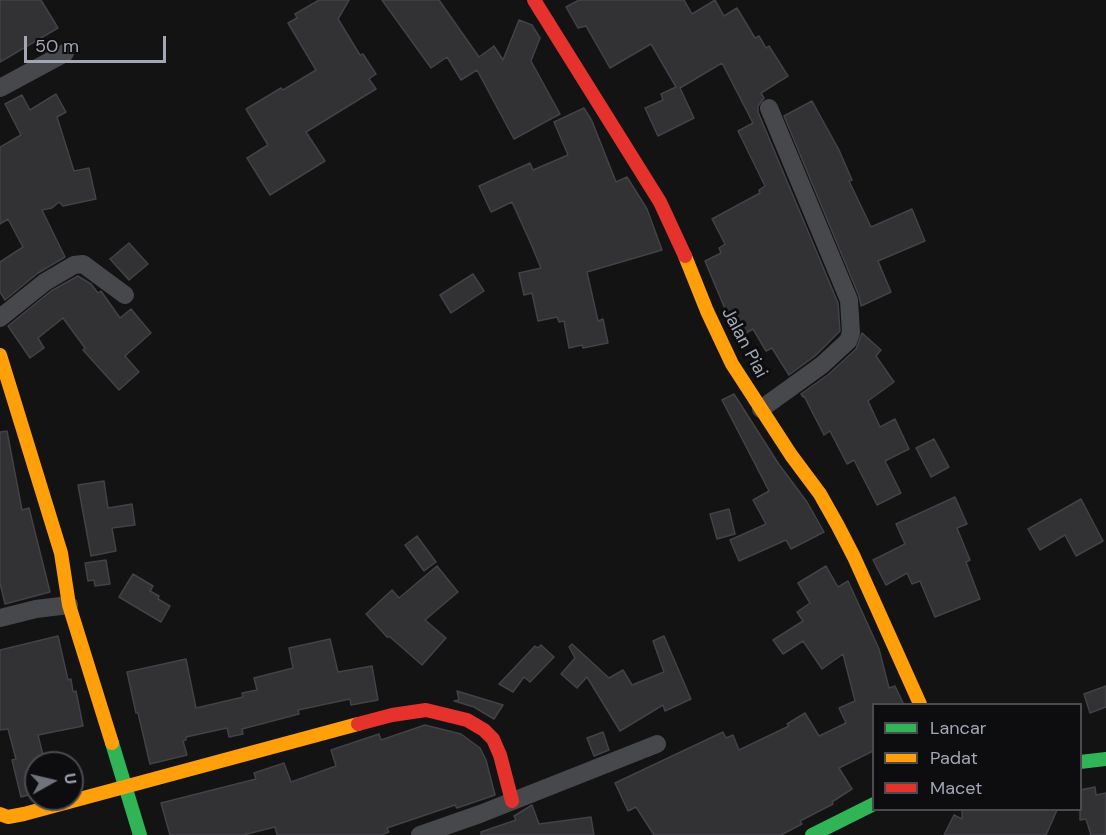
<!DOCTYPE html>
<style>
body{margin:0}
#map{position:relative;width:1106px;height:835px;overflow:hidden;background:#131313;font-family:"DM Sans",sans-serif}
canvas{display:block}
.legend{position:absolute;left:872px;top:703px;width:210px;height:108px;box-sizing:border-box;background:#0d0d0f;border:2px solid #494b51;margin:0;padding:8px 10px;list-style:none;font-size:18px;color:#a3a7b5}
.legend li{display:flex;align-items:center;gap:12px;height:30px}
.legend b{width:30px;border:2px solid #494b51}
.north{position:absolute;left:24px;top:751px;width:60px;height:60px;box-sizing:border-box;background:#0d0d0f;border:2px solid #494b51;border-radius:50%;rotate:82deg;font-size:16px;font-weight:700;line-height:24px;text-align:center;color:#a3a7b5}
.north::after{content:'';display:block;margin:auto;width:21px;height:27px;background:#71737c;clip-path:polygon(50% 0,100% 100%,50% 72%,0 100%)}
.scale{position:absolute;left:24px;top:36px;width:142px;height:27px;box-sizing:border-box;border:3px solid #a3a7b5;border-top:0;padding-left:8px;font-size:18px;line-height:21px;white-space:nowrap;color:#a3a7b5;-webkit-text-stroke:4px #0d0d0f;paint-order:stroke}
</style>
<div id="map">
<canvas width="1106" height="835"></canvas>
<ul class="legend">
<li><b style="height:8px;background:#30b455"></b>Lancar</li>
<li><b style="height:8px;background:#ff9f0a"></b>Padat</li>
<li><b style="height:8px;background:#e5322d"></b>Macet</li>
</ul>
<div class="north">U</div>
<div class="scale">50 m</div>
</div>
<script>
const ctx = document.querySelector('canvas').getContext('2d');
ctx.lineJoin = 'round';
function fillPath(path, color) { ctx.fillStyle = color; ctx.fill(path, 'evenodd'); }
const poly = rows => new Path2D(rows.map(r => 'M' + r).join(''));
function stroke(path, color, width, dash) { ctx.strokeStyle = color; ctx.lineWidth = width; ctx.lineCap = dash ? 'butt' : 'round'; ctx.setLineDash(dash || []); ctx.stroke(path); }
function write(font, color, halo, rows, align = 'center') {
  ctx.font = font + ' "DM Sans",sans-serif'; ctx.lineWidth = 6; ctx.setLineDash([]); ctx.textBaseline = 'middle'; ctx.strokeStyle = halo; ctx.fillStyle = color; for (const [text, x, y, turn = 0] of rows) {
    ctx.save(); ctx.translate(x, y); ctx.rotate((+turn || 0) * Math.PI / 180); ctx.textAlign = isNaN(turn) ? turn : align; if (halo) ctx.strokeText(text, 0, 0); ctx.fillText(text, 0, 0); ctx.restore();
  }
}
const building = poly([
 [0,0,41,0,58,28,0,62,0,0],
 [319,0,349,0,338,19,360,55,363,54,376,74,369,79,376,89,306,132,325,161,270,195,247,158,268,145,246,109,281,88,283,90,316,70,288,23,297,18,295,14,319,0],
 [382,0,439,0,479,57,494,46,503,60,519,20,532,25,540,38,531,61,560,114,514,139,477,70,461,80,447,57,431,68,382,0],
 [579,0,684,0,692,14,715,0,724,16,737,8,755,38,759,36,766,48,769,46,788,76,761,93,764,98,758,106,758,112,838,303,840,331,815,356,789,375,772,348,766,351,753,329,741,336,728,316,705,261,721,253,719,248,725,244,712,219,760,193,759,190,765,186,738,131,753,123,722,63,680,88,694,118,658,136,645,108,663,100,661,94,676,87,651,44,610,68,586,26,578,28,566,7,579,0],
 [56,94,66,112,57,117,74,171,89,168,96,199,63,206,59,202,52,208,42,210,65,257,38,273,5,300,0,292,0,262,23,247,8,219,0,224,0,147,21,135,5,104,22,95,30,110,56,94],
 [812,101,839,150,852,180,849,181,871,227,912,209,925,241,878,261,891,292,861,306,859,296,784,116,812,101],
 [584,108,592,121,616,182,627,177,647,209,662,250,587,272,598,321,603,319,608,343,583,348,582,345,569,348,564,321,559,322,557,317,538,321,532,293,524,295,519,273,541,268,531,244,512,202,491,212,479,186,530,163,533,170,568,155,554,122,584,108],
 [129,243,148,264,129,280,110,259,129,243],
 [473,274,484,291,451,313,440,295,473,274],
 [78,276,91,284,98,293,101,291,120,318,131,309,151,333,125,356,139,372,119,390,83,350,85,348,63,318,38,338,44,348,30,358,8,326,51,291,78,276],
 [862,333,881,350,876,356,894,382,868,401,880,427,895,419,909,449,885,461,901,493,877,505,854,460,847,464,830,431,824,435,804,396,803,397,801,394,829,374,856,349,862,333],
 [734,394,778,463,807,502,824,532,791,549,786,540,739,561,730,540,766,524,753,500,769,491,722,400,734,394],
 [7,431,22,510,29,508,50,592,5,604,0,583,0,432,7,431],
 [934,439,949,467,931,477,916,448,934,439],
 [104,481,108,508,132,504,135,525,112,528,116,551,91,556,78,485,104,481],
 [955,497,967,524,957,528,970,560,966,562,980,599,935,617,920,581,912,584,907,573,886,585,873,560,905,544,896,524,955,497],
 [1081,499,1103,541,1076,556,1065,535,1040,550,1028,529,1081,499],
 [729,509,735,534,717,539,710,514,729,509],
 [417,536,436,562,424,571,405,545,417,536],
 [106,560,110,584,95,586,94,580,88,581,85,563,106,560],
 [437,566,458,592,425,620,446,638,422,665,390,637,387,637,366,614,392,590,399,598,437,566],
 [826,566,838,587,848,581,879,649,889,688,895,686,904,705,873,705,873,751,839,768,852,789,832,802,833,804,800,821,802,824,781,835,654,835,636,807,628,811,615,783,723,732,726,738,733,735,739,750,789,726,787,724,805,713,819,736,846,723,839,708,855,701,843,654,822,669,803,641,783,654,773,640,803,621,797,612,810,603,798,583,826,566],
 [133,574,153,586,150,591,159,596,158,599,170,606,161,622,119,597,133,574],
 [58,636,68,680,71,679,73,692,76,691,83,726,38,735,45,763,36,763,36,793,21,797,12,760,16,759,8,729,0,730,0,650,58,636],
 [664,636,691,699,665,711,663,705,620,731,587,677,577,688,561,674,575,658,569,647,572,644,609,678,623,670,632,685,664,672,653,641,664,636],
 [330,639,338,672,372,666,378,700,351,705,350,699,298,710,299,714,242,729,243,734,229,737,227,728,186,737,186,740,183,741,187,755,150,764,138,713,136,713,127,672,186,659,196,708,243,697,242,693,257,690,254,678,293,668,289,648,330,639],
 [541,645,554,657,530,682,524,677,513,692,499,684,535,646,538,648,541,645],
 [1106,686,1106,707,1090,713,1084,694,1106,686],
 [457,691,503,705,494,719,474,707,454,701,459,700,457,691],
 [425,725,461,734,480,748,486,760,495,795,457,808,455,805,387,828,389,832,381,835,277,835,275,827,243,835,170,835,161,803,256,779,254,773,284,763,291,782,336,766,331,750,379,734,381,740,425,725],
 [603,732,609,750,594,756,587,738,603,732],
 [1095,787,1096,795,1106,793,1106,835,1091,835,1086,819,1080,820,1080,790,1095,787],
 [532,805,539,824,591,817,594,835,481,835,481,832,516,820,514,816,532,805],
 [962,810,1057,810,1046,835,944,835,954,815,962,819,962,810]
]);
const street = poly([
 [0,88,65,53],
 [0,318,45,282,74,265,83,264,125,295],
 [761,409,822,365,848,341,851,333,849,300,769,108],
 [0,618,36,609,69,605],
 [420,835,480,814,657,744]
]);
const fast = poly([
 [112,743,140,835],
 [1080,762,1106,759],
 [812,835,874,804]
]);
const slow = poly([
 [685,256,707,311,732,364,791,455,820,494,838,526,854,557,920,704],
 [0,355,61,553,69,605,112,743],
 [0,814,8,817,24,814,358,724]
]);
const jam = poly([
 [534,0,660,202,685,256],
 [358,724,392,715,426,710,467,720,484,730,493,739,500,755,512,801]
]);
const streetNames = [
 ["Jalan Piai",744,343,62]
];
fillPath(building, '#323234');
stroke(building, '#424247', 1.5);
stroke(street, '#47484c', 18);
stroke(fast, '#30b455', 14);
stroke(slow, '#ff9f0a', 14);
stroke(jam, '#e5322d', 14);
write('18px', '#a3a7b5', '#0d0d0f', streetNames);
</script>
